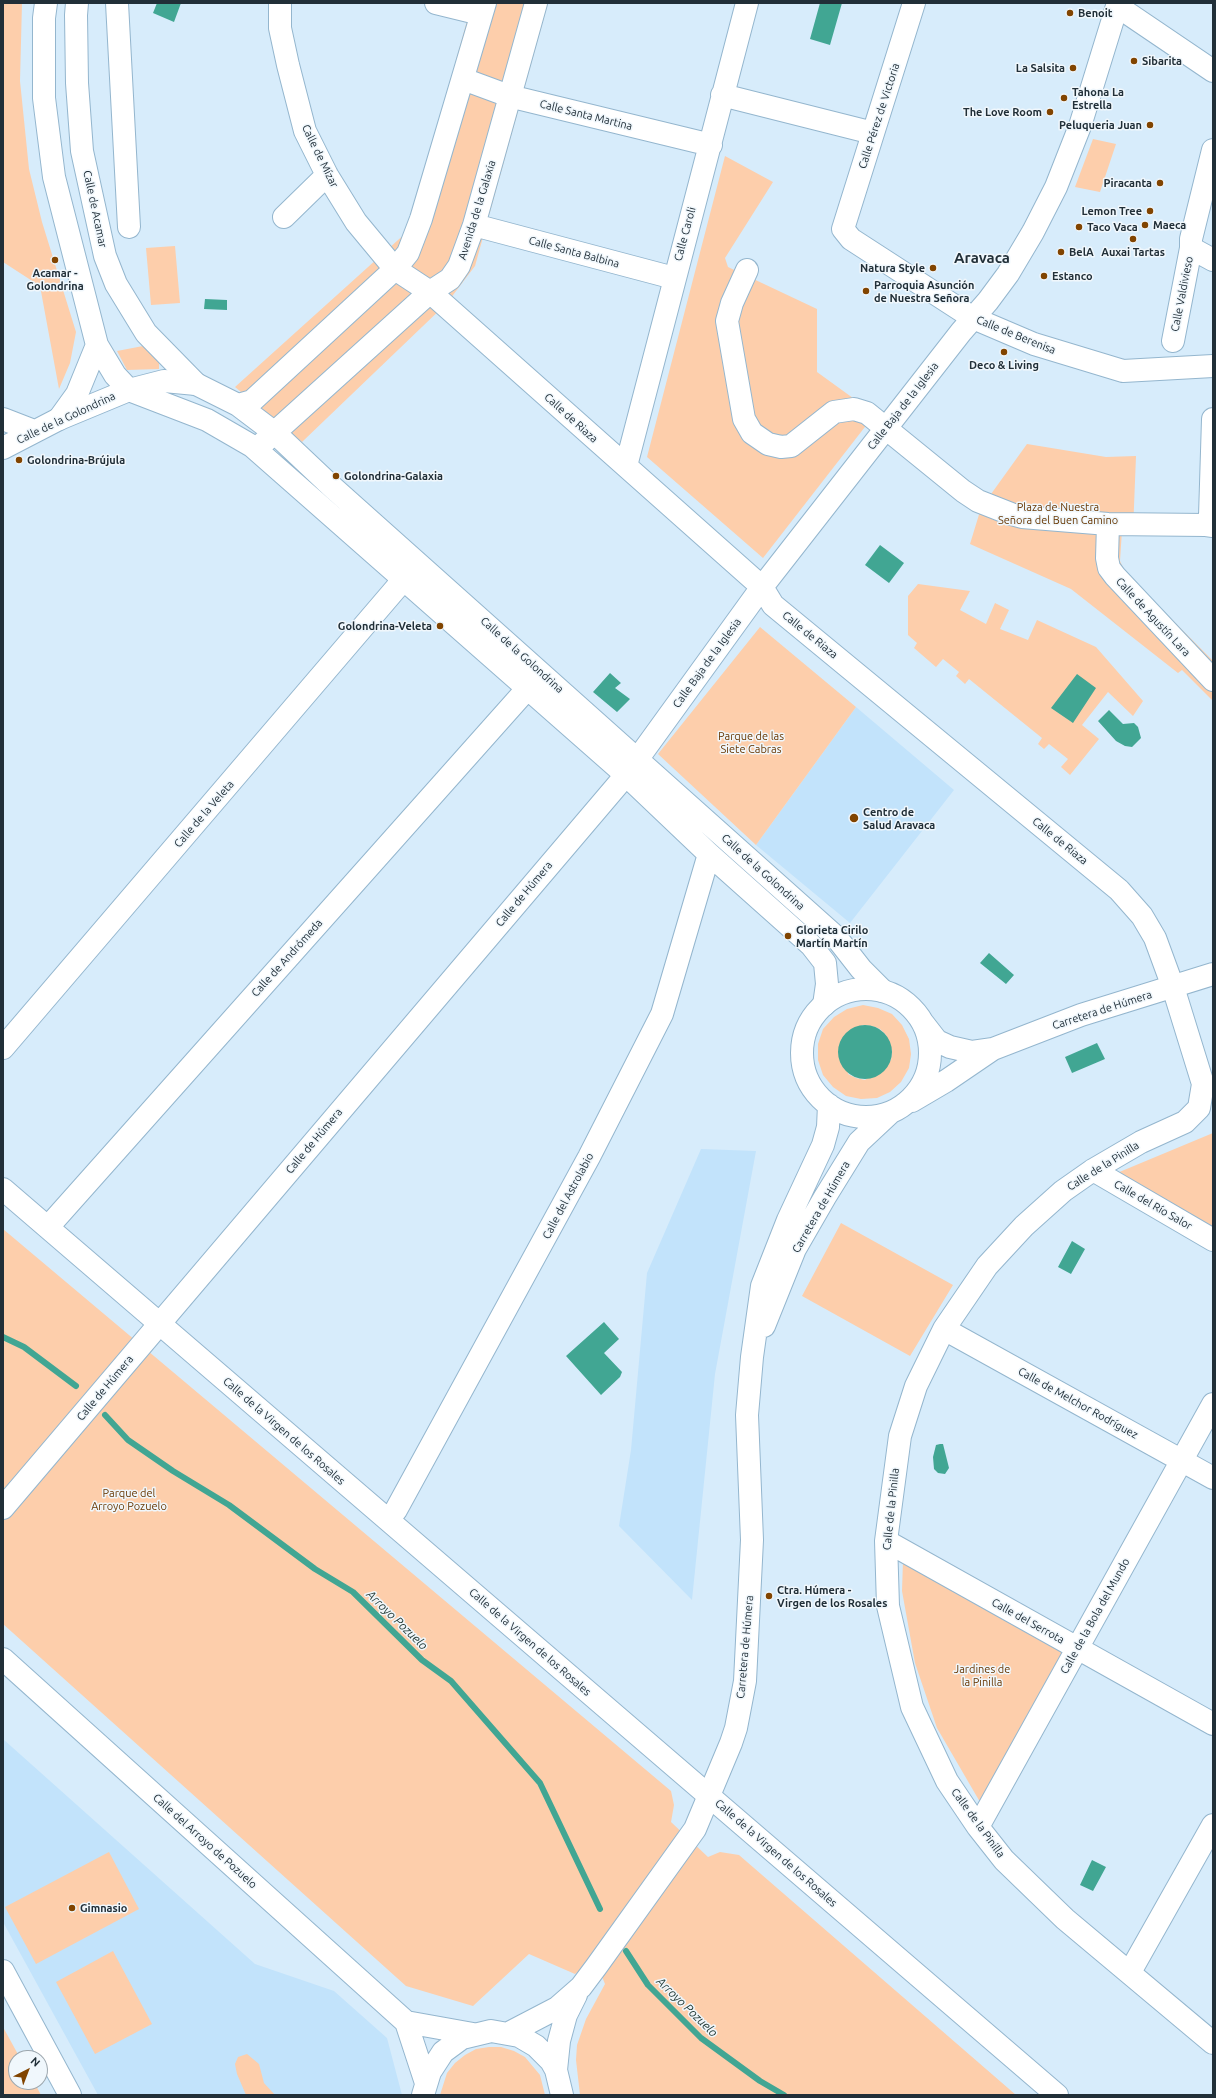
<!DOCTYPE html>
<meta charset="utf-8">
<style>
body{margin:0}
#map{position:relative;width:1216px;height:2098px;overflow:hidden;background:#d7ecfb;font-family:Ubuntu,sans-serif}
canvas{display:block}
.frame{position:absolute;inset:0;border:4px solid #212f38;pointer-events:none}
.north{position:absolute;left:8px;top:2050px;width:40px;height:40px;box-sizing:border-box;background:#f0f7fc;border:1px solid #9da7ae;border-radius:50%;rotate:42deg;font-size:11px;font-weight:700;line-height:16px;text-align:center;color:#212f38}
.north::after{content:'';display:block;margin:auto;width:14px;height:18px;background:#814400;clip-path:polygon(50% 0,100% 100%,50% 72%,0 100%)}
</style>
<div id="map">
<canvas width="1216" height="2098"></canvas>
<div class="frame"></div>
<div class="north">N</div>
</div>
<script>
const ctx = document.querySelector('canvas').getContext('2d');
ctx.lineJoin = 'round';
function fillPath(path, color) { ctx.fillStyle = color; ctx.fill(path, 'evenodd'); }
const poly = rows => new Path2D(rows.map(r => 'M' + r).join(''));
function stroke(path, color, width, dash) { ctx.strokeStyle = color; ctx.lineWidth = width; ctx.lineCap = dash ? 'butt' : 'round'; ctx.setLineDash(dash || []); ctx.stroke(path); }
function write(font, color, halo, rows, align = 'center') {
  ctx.font = font + ' Ubuntu,sans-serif'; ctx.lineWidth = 3; ctx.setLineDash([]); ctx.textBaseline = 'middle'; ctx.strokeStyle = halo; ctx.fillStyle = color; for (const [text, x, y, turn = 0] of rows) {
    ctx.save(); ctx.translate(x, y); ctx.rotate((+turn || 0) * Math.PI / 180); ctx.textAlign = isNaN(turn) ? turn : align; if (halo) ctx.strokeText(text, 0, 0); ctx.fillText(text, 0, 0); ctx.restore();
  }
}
const built = poly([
 [856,707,954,790,850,923,756,845],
 [701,1149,756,1151,715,1374,692,1600,619,1526,631,1450,647,1273],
 [3,1739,255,1964,334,1991,387,2038,402,2095,98,2095,3,1922]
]);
const green = poly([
 [3,3,22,3,20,81,29,169,42,222,76,332,70,363,59,389,40,286,3,262],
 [472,3,548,3,475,266,447,303,302,442,235,387,408,231],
 [1093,139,1116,144,1100,192,1075,187],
 [725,156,773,182,725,258,728,267,817,309,817,372,875,414,763,558,647,457],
 [175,246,180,303,151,305,146,248],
 [143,346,159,362,159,369,127,370,117,351],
 [1027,444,1106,457,1136,456,1133,531,1122,530,1120,561,1125,572,1213,661,1213,701,1182,670,1178,673,1071,589,970,544,981,508],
 [918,584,970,591,960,610,986,624,995,603,1009,610,1000,629,1028,640,1037,620,1096,647,1143,701,1133,716,1108,692,1082,725,1099,739,1070,775,1061,767,1068,759,1049,744,1044,749,1038,744,1042,738,969,679,965,684,956,676,959,672,943,659,936,667,914,648,917,643,908,635,908,596],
 [760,627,856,707,756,845,658,754],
 [863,1005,878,1008,892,1014,902,1025,909,1039,911,1054,909,1068,901,1082,890,1092,877,1098,861,1099,846,1096,833,1087,823,1075,818,1060,818,1044,823,1029,834,1017,847,1009],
 [862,1025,872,1026,880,1029,886,1035,892,1051,891,1060,865,1080,856,1078,848,1074],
 [1213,1133,1213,1227,1117,1173],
 [841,1223,953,1285,910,1356,802,1296],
 [3,1229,671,1791,674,1805,671,1822,708,1857,720,1852,739,1855,1016,2095,580,2095,576,2060,577,2045,586,2019,605,1984,601,1974,589,1963,575,1974,529,1954,473,2006,406,1986,3,1624],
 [903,1561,1064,1651,980,1802,937,1728,915,1663,902,1591],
 [109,1852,139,1909,36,1964,5,1907],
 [113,1951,152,2024,95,2054,56,1982],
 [3,2027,20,2058,16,2058,16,2082,34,2082,41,2095,3,2095],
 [489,2047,501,2047,514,2051,525,2057,540,2075,545,2095,440,2095,447,2073,455,2063,465,2055,476,2049],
 [247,2054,259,2064,264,2083,275,2095,246,2095,237,2074,235,2064,238,2057]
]);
const water = poly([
 [157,3,181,3,174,22,153,13],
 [820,3,842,3,830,45,810,39],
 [205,299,227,300,227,310,204,309],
 [880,545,904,563,889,583,865,565],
 [610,673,621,683,615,688,630,699,617,712,593,692],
 [1077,674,1096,688,1073,723,1051,708],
 [1109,710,1123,724,1134,723,1138,727,1141,738,1132,747,1125,746,1116,741,1098,721],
 [989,953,1014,975,1006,984,980,963],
 '838 1052a27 27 0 1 1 54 0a27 27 0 1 1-54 0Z',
 [1097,1043,1105,1059,1072,1073,1065,1057],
 [1072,1241,1085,1249,1071,1274,1058,1267],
 [604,1322,619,1339,604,1353,622,1372,620,1377,601,1395,566,1356],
 [940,1444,943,1444,949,1468,945,1474,938,1473,934,1469,933,1457,936,1445],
 [1092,1860,1106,1867,1093,1891,1080,1885]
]);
const stream = poly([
 [3,1337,24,1347,76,1386],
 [105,1415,128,1440,173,1471,229,1505,315,1569,353,1592,422,1660,451,1681,540,1783,600,1909],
 [626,1951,648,1985,701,2038,760,2081,784,2095]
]);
const minor = poly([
 [117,3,129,227],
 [280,3,280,28,288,65,305,131,327,175,356,222,395,269,430,292,762,587,773,605,1119,890,1142,916,1155,938,1173,987,1203,1084,1199,1108,1185,1122,1141,1142,1093,1170,1063,1191,1024,1226,987,1266,944,1329,916,1386,900,1436,886,1541,888,1606,912,1707,947,1781,978,1827,1004,1860,1065,1919,1213,2043],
 [436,3,481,14],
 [914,3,843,229,851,239,973,318,1034,344,1123,371,1213,366],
 [1117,6,1213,71],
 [463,79,509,96,711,145],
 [722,95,873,133],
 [1213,150,1191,239,1191,248,1213,260],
 [284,217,327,175],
 [474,225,674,278],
 [747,270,732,303,727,321,744,419,752,433,768,444,781,447,791,446,834,412,854,409,867,413,963,491,978,501,1011,514,1022,517,1108,524,1206,525,1213,526],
 [1173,341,1191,248],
 [129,390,207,420,252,446,626,775,709,854,811,945,825,963,827,984,824,1005],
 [238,405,252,401,395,269,408,253,421,219,485,3],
 [3,419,34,431],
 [263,443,430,292,450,279,459,266,474,225,536,3],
 [3,448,59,419,129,390,164,381,196,384,238,405,275,433,330,485,836,937,861,969,883,991],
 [626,466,747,3],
 [1108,524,1107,558,1109,568,1115,576,1213,680],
 [1206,525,1210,516,1213,419],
 [3,1048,404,579],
 [1093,1170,1213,1240],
 [3,1189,1057,2095],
 [48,1227,527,689],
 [944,1329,1213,1478],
 [3,1508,626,775,762,587,961,332,988,301,1008,274,1033,232,1056,187,1080,126,1118,3],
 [388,1520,396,1510,589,1157,662,1014,709,854],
 [886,1541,1213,1724],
 [978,1827,1213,1404],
 [3,1971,70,2095],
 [1130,1972,1213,1825]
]);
const major = poly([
 [46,3,44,18,44,98,54,177,97,345,115,375,129,390],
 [77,3,76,15,77,83,82,151,105,256,116,284,146,333,196,384],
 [59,419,77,394,97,345],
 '802 1053a64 64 0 1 1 128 0a64 64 0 1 1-128 0Z',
 [923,1023,937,1041,950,1047,972,1052,993,1049],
 [912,1101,946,1081,993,1049,1081,1015,1213,974],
 [764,1326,795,1249,825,1197,859,1142,890,1113],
 [3,1659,406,2022,473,2034],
 [406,2022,426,2083],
 [509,2033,557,2008,581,1987,596,1967,695,1829,731,1743,736,1728,745,1681,752,1540,747,1415,752,1357,762,1286,788,1220,823,1145,828,1127,829,1105],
 [556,2070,559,2041,566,2015,576,1995],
 [423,2095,430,2072,443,2052,462,2038,491,2031,519,2036,536,2046,551,2061,556,2070,562,2095]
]);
const markers = [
 [1070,13,4,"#814400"],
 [1134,61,4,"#814400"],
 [1073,68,4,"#814400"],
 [1064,98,4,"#814400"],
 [1050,112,4,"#814400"],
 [1150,125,4,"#814400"],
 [1160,183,4,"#814400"],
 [1150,211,4,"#814400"],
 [1145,225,4,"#814400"],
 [1079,227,4,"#814400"],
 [1133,239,4,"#814400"],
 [1061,252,4,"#814400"],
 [55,260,4,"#814400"],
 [933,268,4,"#814400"],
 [1044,276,4,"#814400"],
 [866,291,4,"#814400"],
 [1004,352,4,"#814400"],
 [19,460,4,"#814400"],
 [336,476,4,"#814400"],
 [440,626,4,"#814400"],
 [854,818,5,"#814400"],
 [788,936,4,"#814400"],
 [769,1596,4,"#814400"],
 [72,1908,4,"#814400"]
];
const poiNames = [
 ["Benoit",1078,13],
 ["Sibarita",1142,61],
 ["La Salsita",1065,68,"right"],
 ["Tahona La",1072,92],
 ["Estrella",1072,105],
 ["The Love Room",1042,112,"right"],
 ["Peluqueria Juan",1142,125,"right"],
 ["Piracanta",1152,183,"right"],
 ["Lemon Tree",1142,211,"right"],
 ["Maeca",1153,225],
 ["Taco Vaca",1087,227],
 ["BelA",1069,252],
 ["Auxai Tartas",1133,252,"center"],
 ["Natura Style",925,268,"right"],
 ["Acamar -",55,273,"center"],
 ["Golondrina",55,286,"center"],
 ["Estanco",1052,276],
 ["Parroquia Asunción",874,285],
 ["de Nuestra Señora",874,298],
 ["Deco & Living",1004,365,"center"],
 ["Golondrina-Brújula",27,460],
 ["Golondrina-Galaxia",344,476],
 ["Golondrina-Veleta",432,626,"right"],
 ["Centro de",863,812],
 ["Salud Aravaca",863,825],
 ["Glorieta Cirilo",796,930],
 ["Martín Martín",796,943],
 ["Ctra. Húmera -",777,1590],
 ["Virgen de los Rosales",777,1603],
 ["Gimnasio",80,1908]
];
const streetNames = [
 ["Calle Santa Martina",586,115,14],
 ["Calle Pérez de Victoria",879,116,-72],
 ["Calle de Mízar",320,156,64],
 ["Calle de Acamar",95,209,78],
 ["Avenida de la Galaxia",477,210,-73],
 ["Calle Caroli",685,234,-75],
 ["Calle Santa Balbina",574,252,15],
 ["Calle Valdivieso",1182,294,-79],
 ["Calle de Berenisa",1016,335,22],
 ["Calle Baja de la Iglesia",903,406,-52],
 ["Calle de la Golondrina",66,418,-25],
 ["Calle de Riaza",571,418,42],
 ["Calle de Agustín Lara",1153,617,47],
 ["Calle de Riaza",810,635,39],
 ["Calle de la Golondrina",522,655,42],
 ["Calle Baja de la Iglesia",707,663,-54],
 ["Calle de la Veleta",204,814,-49],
 ["Calle de Riaza",1060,841,39],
 ["Calle de la Golondrina",763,872,42],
 ["Calle de Húmera",524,894,-50],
 ["Calle de Andrómeda",287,958,-48],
 ["Carretera de Húmera",1102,1010,-18],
 ["Calle de Húmera",314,1141,-50],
 ["Calle de la Pinilla",1103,1166,-32],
 ["Calle del Astrolabio",568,1196,-62],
 ["Calle del Río Salor",1153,1205,30],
 ["Carretera de Húmera",821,1207,-60],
 ["Calle de Húmera",105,1388,-50],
 ["Calle de Melchor Rodríguez",1078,1403,29],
 ["Calle de la Virgen de los Rosales",284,1431,41],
 ["Calle de la Pinilla",891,1509,-84],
 ["Calle de la Bola del Mundo",1095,1616,-61],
 ["Calle del Serrota",1028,1621,29],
 ["Calle de la Virgen de los Rosales",530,1642,41],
 ["Carretera de Húmera",745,1647,-85],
 ["Calle de la Pinilla",978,1823,54],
 ["Calle del Arroyo de Pozuelo",205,1841,42],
 ["Calle de la Virgen de los Rosales",776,1853,41]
];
const parkNames = [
 ["Plaza de Nuestra",1058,507],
 ["Señora del Buen Camino",1058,520],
 ["Parque de las",751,736],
 ["Siete Cabras",751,749],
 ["Parque del",129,1493],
 ["Arroyo Pozuelo",129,1506],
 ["Jardines de",982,1669],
 ["la Pinilla",982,1682]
];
const waterNames = [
 ["Arroyo Pozuelo",397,1620,44],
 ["Arroyo Pozuelo",687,2007,44]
];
const districtNames = [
 ["Aravaca",982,258]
];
fillPath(built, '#c2e3fb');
fillPath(green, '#fdceab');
fillPath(water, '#41a693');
stroke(stream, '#41a693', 6);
stroke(minor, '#94b6ce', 24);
stroke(major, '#94b6ce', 24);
stroke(minor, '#fff', 22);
stroke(major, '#fff', 22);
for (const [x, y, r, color] of markers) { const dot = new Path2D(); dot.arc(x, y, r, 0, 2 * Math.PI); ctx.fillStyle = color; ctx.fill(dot); stroke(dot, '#f0f7fc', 1.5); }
write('bold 11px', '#212f38', '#f0f7fc', poiNames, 'left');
write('11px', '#212f38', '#f0f7fc', streetNames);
write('11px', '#683702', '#f0f7fc', parkNames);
write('italic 12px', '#1f3631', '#f0f7fc', waterNames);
write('bold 15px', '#212f38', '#f0f7fc', districtNames);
</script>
